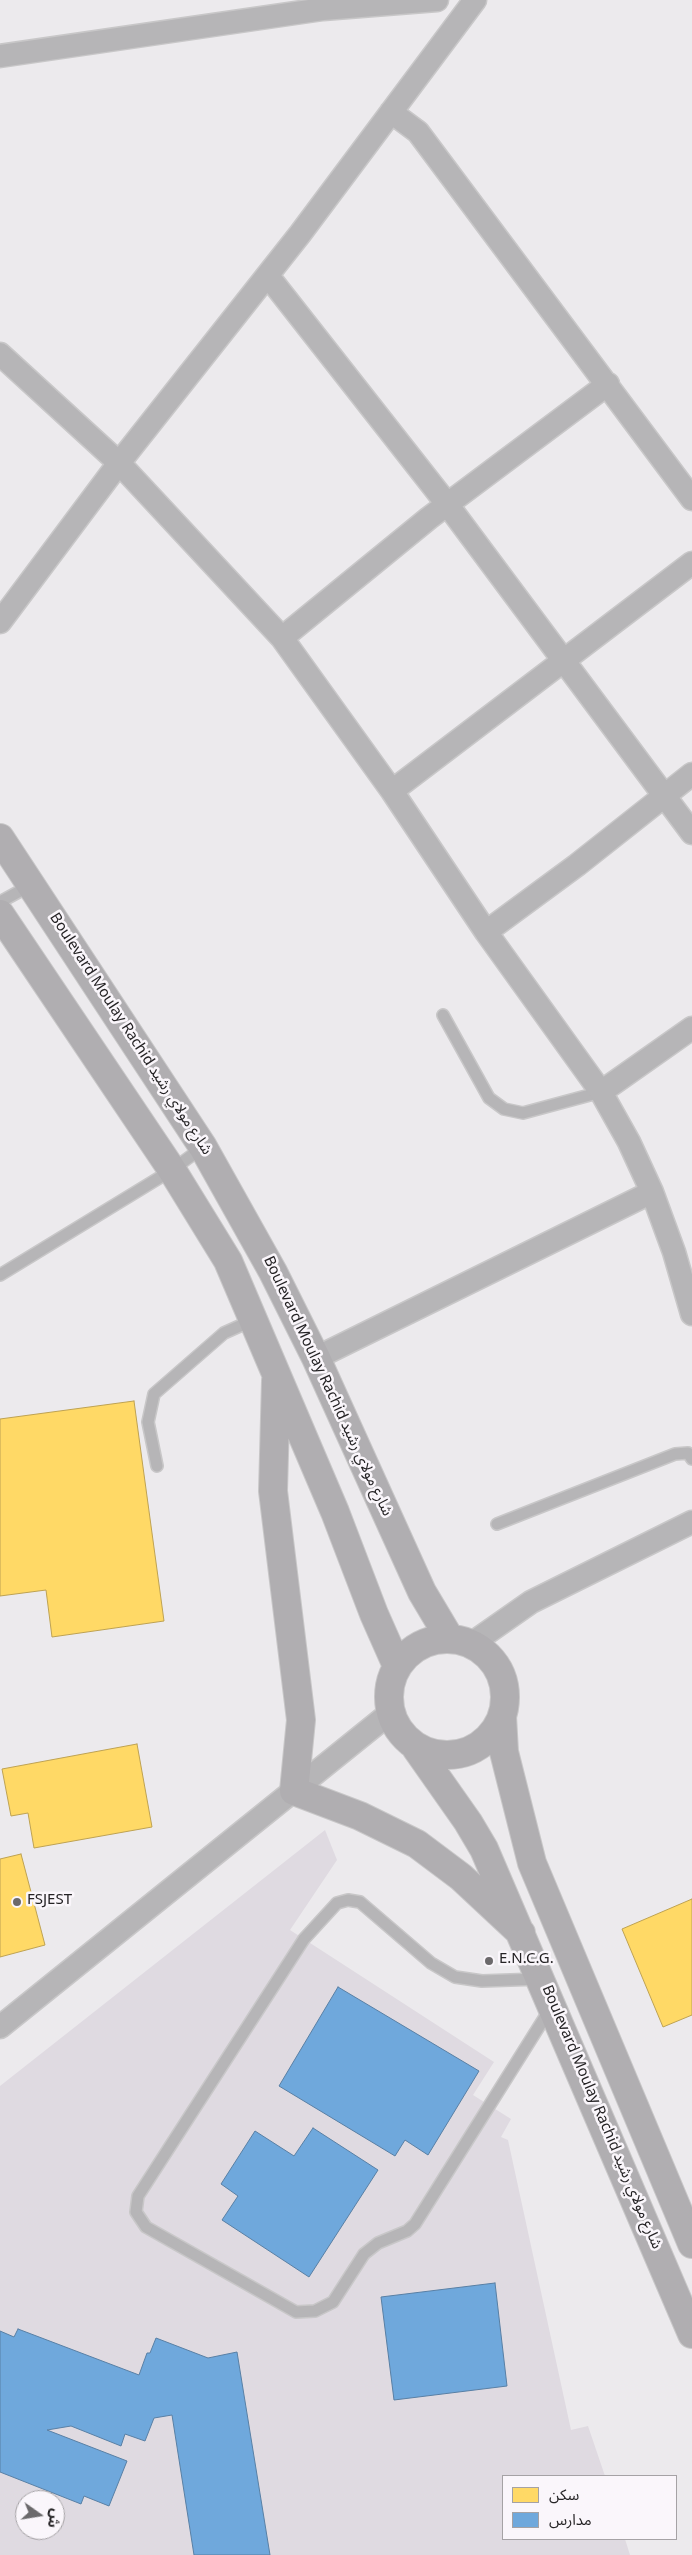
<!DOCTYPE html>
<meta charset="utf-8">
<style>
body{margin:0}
#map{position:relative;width:692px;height:2555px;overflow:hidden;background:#eceaed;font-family:Georgia,"Noto Sans Arabic",serif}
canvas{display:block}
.legend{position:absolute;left:502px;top:2475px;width:175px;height:65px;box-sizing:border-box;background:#faf6fb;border:1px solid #a5a2a5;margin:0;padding:6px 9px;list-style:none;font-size:15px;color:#252325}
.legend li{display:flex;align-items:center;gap:10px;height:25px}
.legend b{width:25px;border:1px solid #a5a2a5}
.north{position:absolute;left:15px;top:2490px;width:50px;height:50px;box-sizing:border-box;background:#faf6fb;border:1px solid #a5a2a5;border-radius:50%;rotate:103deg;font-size:14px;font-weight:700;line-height:20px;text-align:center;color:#252325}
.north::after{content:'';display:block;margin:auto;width:18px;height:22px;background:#6b696b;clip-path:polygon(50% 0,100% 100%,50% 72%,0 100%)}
</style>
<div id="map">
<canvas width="692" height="2555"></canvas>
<ul class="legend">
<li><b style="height:14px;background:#ffd966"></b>سكن</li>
<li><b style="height:14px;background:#6fa8dc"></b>مدارس</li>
</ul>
<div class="north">ش</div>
</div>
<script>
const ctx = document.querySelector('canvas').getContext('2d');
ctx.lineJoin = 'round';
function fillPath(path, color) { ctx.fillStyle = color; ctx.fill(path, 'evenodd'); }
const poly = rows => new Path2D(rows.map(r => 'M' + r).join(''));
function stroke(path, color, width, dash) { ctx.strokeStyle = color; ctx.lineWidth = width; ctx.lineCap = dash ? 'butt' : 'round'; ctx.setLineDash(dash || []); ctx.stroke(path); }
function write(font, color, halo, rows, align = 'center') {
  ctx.font = font + ' Georgia,"Noto Sans Arabic",serif'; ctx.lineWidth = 5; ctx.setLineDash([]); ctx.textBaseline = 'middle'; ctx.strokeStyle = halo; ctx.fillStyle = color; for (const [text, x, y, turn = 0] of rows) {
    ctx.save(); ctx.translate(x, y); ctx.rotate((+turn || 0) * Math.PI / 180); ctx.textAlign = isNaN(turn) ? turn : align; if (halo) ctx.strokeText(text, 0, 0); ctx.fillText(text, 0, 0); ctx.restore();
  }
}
const built = poly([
 [325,1830,337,1860,290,1930,494,2062,473,2095,511,2119,501,2137,508,2140,571,2430,588,2426,605,2476,503,2476,503,2539,625,2539,630,2555,0,2555,0,2086],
 [25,2500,55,2500,55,2530,25,2530]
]);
const homes = poly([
 [134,1401,164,1621,52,1637,46,1590,0,1596,0,1419,134,1401],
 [137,1744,152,1827,34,1848,28,1813,11,1816,2,1769,137,1744],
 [21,1854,45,1945,0,1957,0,1859,21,1854],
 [692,1899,692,2015,663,2027,622,1929,692,1899]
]);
const schools = poly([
 [338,1987,479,2071,428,2155,405,2140,395,2156,279,2086,338,1987],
 [313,2128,378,2170,309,2277,222,2220,238,2196,221,2184,255,2131,294,2156,313,2128],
 [495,2283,507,2386,394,2400,381,2297,495,2283],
 [18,2329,139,2375,147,2353,150,2353,156,2338,208,2358,237,2352,270,2555,194,2555,172,2415,154,2418,145,2441,125,2434,121,2446,71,2426,47,2430,127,2461,109,2506,84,2496,81,2504,0,2472,0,2331,14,2337,18,2329]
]);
const service = poly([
 [0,902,31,885],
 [443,1015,489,1098,504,1109,523,1113,601,1092],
 [0,1275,172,1170,203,1147],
 [157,1466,148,1422,154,1394,224,1333,253,1320],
 [497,1524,675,1454,688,1453,692,1459],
 [539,1979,482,1981,455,1977,431,1963,360,1902,348,1900,337,1903,304,1939,138,2196,136,2212,146,2227,296,2312,315,2311,333,2302,364,2254,378,2243,407,2231,415,2224,550,2009]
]);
const minor = poly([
 [0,56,323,9,437,0],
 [391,112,418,132,692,499],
 [268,276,447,504,692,833],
 [0,354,119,463,282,638,392,791,486,932,601,1092,629,1142,652,1192,674,1252,692,1314],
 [0,622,119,463,300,234,475,0],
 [282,638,429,518,608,384],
 [392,791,692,563],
 [486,932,577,865,692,774],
 [601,1092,692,1028],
 [316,1358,652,1192],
 [471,1644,531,1602,692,1522],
 [0,2027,390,1713]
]);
const primary = poly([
 [0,838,203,1147,273,1272,316,1358,422,1592,450,1639],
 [0,914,172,1170,228,1261,335,1512,374,1614,397,1666],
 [276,1381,273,1491,301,1720,294,1791,360,1816,417,1844,461,1877,521,1933],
 '389 1697a58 58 0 1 1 116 0a58 58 0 1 1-116 0Z',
 [502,1716,504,1752,532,1863,692,2244],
 [416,1748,468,1822,484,1849,692,2334]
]);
const markers = [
 [17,1902,5,"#6b696b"],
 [489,1961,5,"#6b696b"]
];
const streetNames = [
 ["Boulevard Moulay Rachid شارع مولاي رشيد",129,1035,57],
 ["Boulevard Moulay Rachid شارع مولاي رشيد",326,1387,65],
 ["Boulevard Moulay Rachid شارع مولاي رشيد",600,2118,67]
];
const poiNames = [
 ["FSJEST",27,1902],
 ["E.N.C.G.",499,1961]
];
fillPath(built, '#dfdae1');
fillPath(homes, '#ffd966');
stroke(homes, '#bea252', 1);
fillPath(schools, '#6fa8dc');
stroke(schools, '#5980a5', 1);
stroke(service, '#c8c7c8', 14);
stroke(minor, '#c8c7c8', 25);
stroke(primary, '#c8c7c8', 30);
stroke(service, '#b6b5b7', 11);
stroke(minor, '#b6b5b7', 22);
stroke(primary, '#b0aeb1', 28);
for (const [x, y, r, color] of markers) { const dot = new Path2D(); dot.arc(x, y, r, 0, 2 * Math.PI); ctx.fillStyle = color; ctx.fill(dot); stroke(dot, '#faf6fb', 2); }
write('15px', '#252325', '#faf6fb', streetNames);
write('15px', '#252325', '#faf6fb', poiNames, 'left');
</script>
